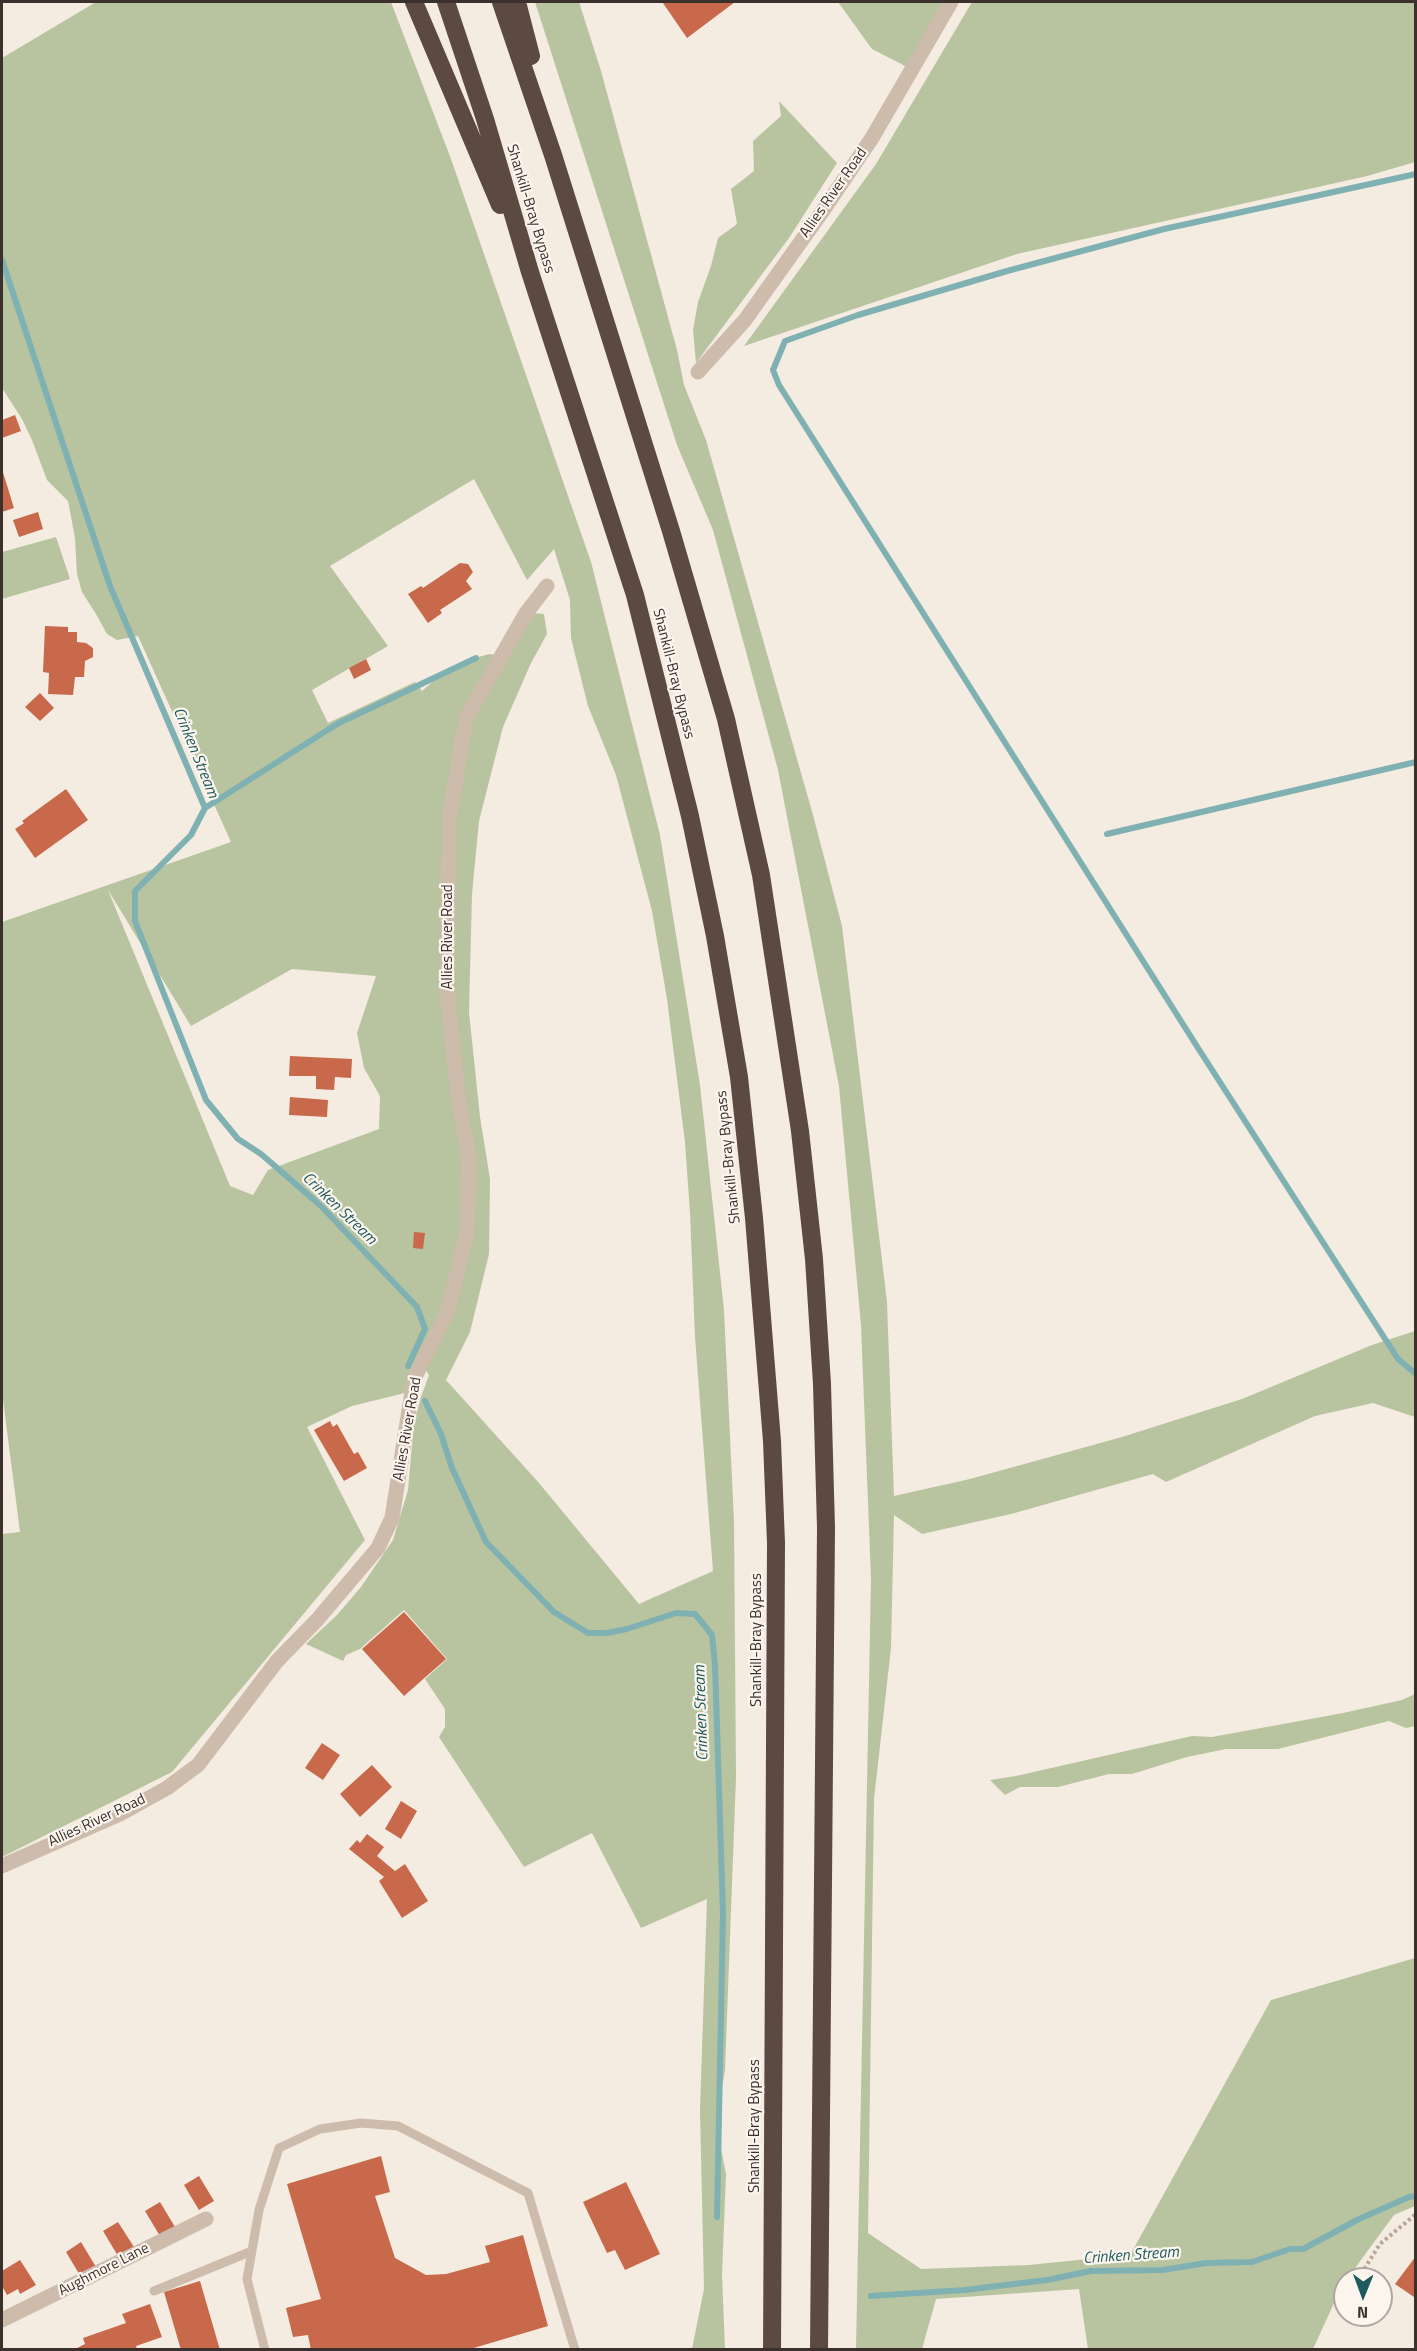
<!DOCTYPE html>
<style>
body{margin:0}
#map{position:relative;width:1417px;height:2351px;overflow:hidden;background:#f4ebe1;font-family:"Titillium Web",sans-serif}
canvas{display:block}
.frame{position:absolute;inset:0;border:3px solid #3b302b;pointer-events:none}
.north{position:absolute;left:1333px;top:2267px;width:60px;height:60px;box-sizing:border-box;background:#fbf5ee;border:2px solid #aea6a0;border-radius:50%;rotate:181deg;font-size:16px;font-weight:700;line-height:24px;text-align:center;color:#3b302b}
.north::after{content:'';display:block;margin:auto;width:21px;height:27px;background:#1f5a5e;clip-path:polygon(50% 0,100% 100%,50% 72%,0 100%)}
</style>
<div id="map">
<canvas width="1417" height="2351"></canvas>
<div class="frame"></div>
<div class="north">N</div>
</div>
<script>
const ctx = document.querySelector('canvas').getContext('2d');
ctx.lineJoin = 'round';
function fillPath(path, color) { ctx.fillStyle = color; ctx.fill(path, 'evenodd'); }
const poly = rows => new Path2D(rows.map(r => 'M' + r).join(''));
function stroke(path, color, width, dash) { ctx.strokeStyle = color; ctx.lineWidth = width; ctx.lineCap = dash ? 'butt' : 'round'; ctx.setLineDash(dash || []); ctx.stroke(path); }
function write(font, color, halo, rows, align = 'center') {
  ctx.font = font + ' "Titillium Web",sans-serif'; ctx.lineWidth = 4.5; ctx.setLineDash([]); ctx.textBaseline = 'middle'; ctx.strokeStyle = halo; ctx.fillStyle = color; for (const [text, x, y, turn = 0] of rows) {
    ctx.save(); ctx.translate(x, y); ctx.rotate((+turn || 0) * Math.PI / 180); ctx.textAlign = isNaN(turn) ? turn : align; if (halo) ctx.strokeText(text, 0, 0); ctx.fillText(text, 0, 0); ctx.restore();
  }
}
const green = poly([
 [96,2,391,2,451,159,591,562,660,835,700,1085,724,1310,734,1521,736,1777,725,2070,716,2123,726,2174,722,2275,725,2349,692,2349,704,2289,700,2110,707,1899,641,1928,592,1833,524,1867,439,1737,445,1727,445,1709,425,1679,447,1659,404,1610,360,1649,346,1655,343,1661,306,1644,337,1615,361,1587,393,1540,408,1490,414,1423,421,1397,429,1375,419,1361,405,1393,352,1406,307,1427,365,1540,172,1772,2,1857,2,1534,20,1532,2,1392,2,922,231,842,138,636,117,640,107,634,96,614,82,592,77,574,75,538,68,501,47,480,32,440,22,419,2,388,2,58],
 [474,479,527,580,554,549,570,600,571,638,588,706,616,775,652,911,667,999,685,1142,690,1213,695,1337,713,1571,639,1604,539,1483,446,1380,470,1332,489,1254,490,1179,480,1117,469,1012,472,894,479,821,503,727,531,663,547,634,544,614,532,613,507,656,489,654,468,660,438,677,422,691,415,682,328,723,312,690,388,646,330,566],
 [108,890,191,1026,292,969,376,976,357,1033,364,1068,380,1096,379,1129,268,1170,253,1195,230,1186],
 [535,2,579,2,601,71,677,350,684,385,706,440,813,815,842,926,887,1302,894,1496,970,1479,1122,1437,1242,1399,1372,1345,1415,1331,1415,1417,1373,1403,1315,1416,1166,1482,1153,1474,1011,1514,922,1534,894,1515,891,1648,874,1799,868,2233,921,2269,1029,2265,1098,2258,1129,2257,1271,2000,1415,1958,1415,2206,1394,2215,1347,2279,1345,2279,1313,2349,1088,2349,1079,2289,936,2299,922,2349,856,2349,871,1579,861,1325,839,1086,778,770,713,530,677,445],
 [838,2,951,2,911,69,872,49],
 [972,2,1415,2,1415,162,1367,176,1017,254,744,346,876,164],
 [779,101,837,163,789,238,696,363,693,330,698,302,711,266,718,238,737,224,731,189,754,171,753,141,781,116],
 [56,537,70,579,2,599,2,552],
 [1415,1694,1415,1726,1406,1728,1389,1721,1278,1749,1226,1749,1187,1757,1132,1774,1109,1774,1058,1787,1020,1787,1005,1795,990,1780,1016,1776,1192,1736,1212,1737,1343,1713,1402,1700]
]);
const stream = poly([
 [1416,174,1164,229,1007,271,858,315,785,341,773,370,779,385,1198,1048,1398,1359,1416,1374],
 [2,260,110,586,205,808,191,835,135,891,135,921,206,1100,238,1139,261,1154,321,1206,417,1307,425,1329,408,1366],
 [205,808,337,724,476,658],
 [1107,834,1416,762],
 [425,1401,441,1434,452,1468,486,1542,554,1612,588,1633,607,1633,627,1629,676,1613,695,1614,712,1635,715,1665,723,1913,717,2217],
 [871,2296,965,2290,1047,2280,1091,2271,1163,2270,1206,2263,1252,2262,1290,2249,1303,2249,1359,2219,1409,2197,1416,2196]
]);
const building = poly([
 [665,2,735,2,687,38,663,3],
 [15,415,21,431,2,438,2,420],
 [2,469,14,508,2,512],
 [38,512,43,529,19,537,13,520],
 [460,563,468,564,473,572,466,581,472,589,440,610,442,613,428,623,408,594,421,586,423,588],
 [45,626,68,627,68,632,77,632,77,642,86,643,93,648,93,657,85,661,84,677,75,677,73,695,48,694,49,673,43,672],
 [366,659,371,670,354,679,349,668],
 [40,693,54,708,40,721,25,707],
 [66,789,88,820,35,858,15,829,24,823,22,821],
 [290,1056,352,1059,351,1078,335,1077,334,1090,316,1089,316,1076,289,1076],
 [290,1097,328,1100,327,1117,289,1115],
 [414,1232,425,1233,423,1249,413,1248],
 [330,1421,333,1427,337,1424,354,1454,358,1452,367,1468,344,1481,314,1430],
 [404,1612,446,1659,404,1696,362,1649],
 [322,1743,340,1755,323,1780,305,1768],
 [372,1765,392,1787,360,1817,340,1794],
 [401,1801,417,1811,401,1839,385,1829],
 [367,1834,384,1847,377,1856,395,1871,405,1864,428,1901,402,1918,379,1881,384,1877,349,1849,357,1840,360,1843],
 [381,2156,390,2192,375,2196,395,2258,426,2275,446,2274,490,2262,485,2246,523,2235,548,2326,467,2350,311,2350,308,2335,293,2337,286,2308,321,2299,287,2184],
 [199,2176,214,2201,199,2210,184,2185],
 [626,2182,660,2254,625,2270,615,2250,607,2253,583,2202],
 [160,2202,175,2227,160,2236,145,2211],
 [118,2222,134,2247,118,2256,103,2231],
 [81,2242,96,2267,81,2277,66,2252],
 [1416,2256,1416,2296,1414,2297,1395,2284],
 [20,2260,36,2285,20,2294,18,2289,7,2295,2,2286,2,2271],
 [200,2281,220,2350,181,2350,164,2292],
 [150,2304,162,2337,136,2346,137,2350,73,2350,85,2344,83,2338,126,2323,122,2314]
]);
const path = poly([
 [1358,2279,1380,2244,1416,2214],
 [1341,2307,1345,2301]
]);
const service = poly([
 [154,2291,252,2251],
 [265,2350,247,2279,259,2210,279,2148,320,2129,361,2123,398,2126,528,2193,575,2350]
]);
const minor = poly([
 [698,372,745,320,822,212,872,138,951,2],
 [2,1866,120,1814,167,1788,198,1765,277,1661,317,1620,378,1548,392,1518,414,1379,448,1311,467,1233,469,1158,458,1096,447,991,449,820,466,718,526,613,547,586],
 [2,2320,206,2219]
]);
const motorway = poly([
 [414,2,500,205],
 [446,2,485,119,530,272,635,595,690,816,715,936,739,1077,754,1218,772,1441,776,1543,772,2350],
 [501,2,553,155,671,531,726,719,761,875,800,1131,814,1259,822,1384,826,1528,819,2350],
 [517,2,531,56]
]);
const streetNames = [
 ["Allies River Road",834,193,-55],
 ["Shankill-Bray Bypass",530,209,73],
 ["Shankill-Bray Bypass",673,674,76],
 ["Allies River Road",448,937,-90],
 ["Shankill-Bray Bypass",729,1157,-96],
 ["Allies River Road",408,1429,-80],
 ["Shankill-Bray Bypass",757,1640,-90],
 ["Allies River Road",97,1821,-25],
 ["Shankill-Bray Bypass",755,2126,-90],
 ["Aughmore Lane",104,2270,-27]
];
const waterNames = [
 ["Crinken Stream",195,753,68],
 ["Crinken Stream",339,1209,44],
 ["Crinken Stream",702,1713,-92],
 ["Crinken Stream",1131,2256,-4]
];
fillPath(green, '#b8c4a0');
stroke(stream, '#7fb0b2', 6);
fillPath(building, '#c8694b');
stroke(path, '#b9a596', 4, [3, 3]);
stroke(service, '#cdbbac', 9);
stroke(minor, '#cdbbac', 15);
stroke(motorway, '#5c4a42', 18);
write('15px', '#3b302b', '#fbf5ee', streetNames);
write('italic 16px', '#1f5a5e', '#fbf5ee', waterNames);
</script>
